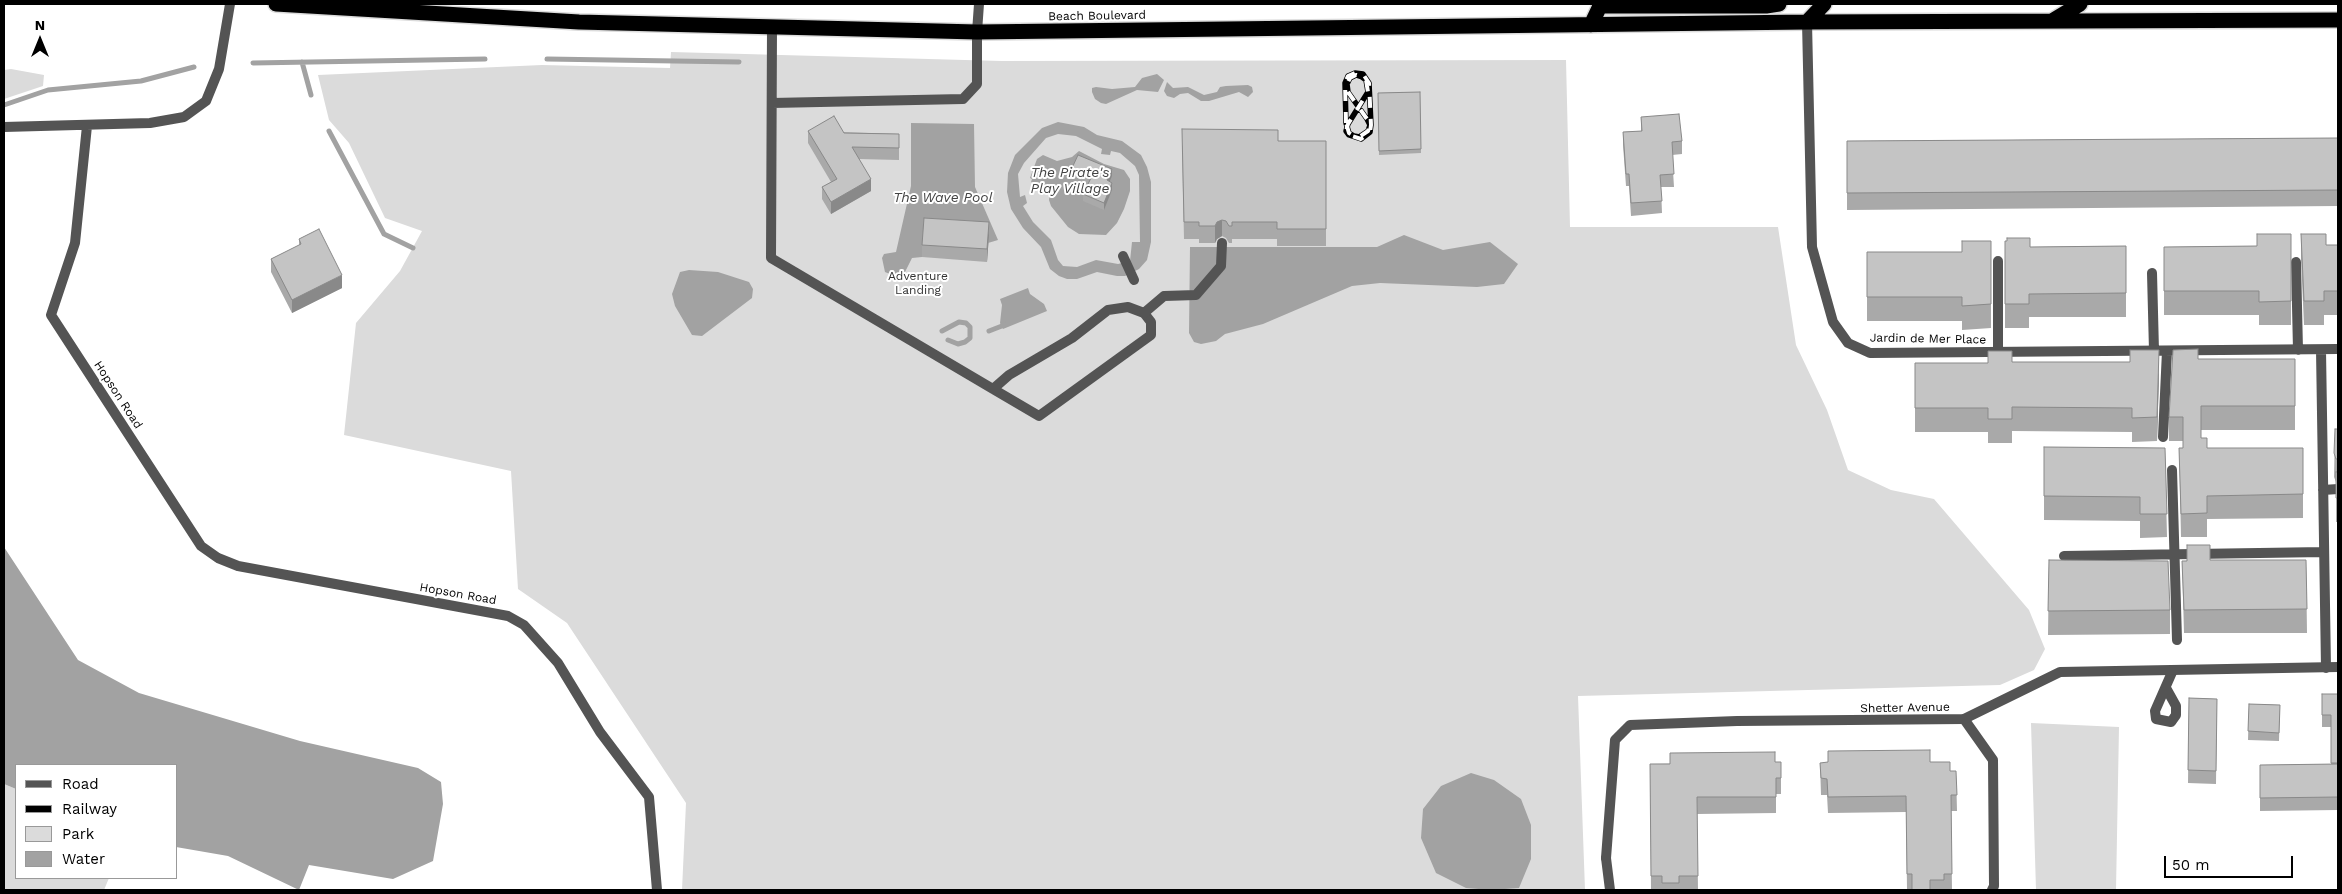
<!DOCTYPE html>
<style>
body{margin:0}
#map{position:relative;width:2342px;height:894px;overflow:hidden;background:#fff;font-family:"Work Sans",sans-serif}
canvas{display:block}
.frame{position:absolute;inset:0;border:5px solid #000;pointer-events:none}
.legend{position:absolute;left:15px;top:764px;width:162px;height:115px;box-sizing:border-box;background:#fff;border:1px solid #999;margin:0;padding:6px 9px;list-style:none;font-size:15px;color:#000}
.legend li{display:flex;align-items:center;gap:10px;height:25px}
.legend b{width:25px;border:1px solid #999}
.north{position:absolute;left:15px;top:15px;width:50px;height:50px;-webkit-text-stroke:4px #fff;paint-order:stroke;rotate:0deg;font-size:14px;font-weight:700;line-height:20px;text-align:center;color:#000}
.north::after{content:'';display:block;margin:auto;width:18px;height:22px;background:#000;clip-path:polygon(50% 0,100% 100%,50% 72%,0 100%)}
.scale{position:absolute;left:2164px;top:856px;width:129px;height:22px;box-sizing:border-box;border:2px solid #000;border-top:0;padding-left:6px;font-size:15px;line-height:18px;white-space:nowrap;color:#000;-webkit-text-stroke:4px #fff;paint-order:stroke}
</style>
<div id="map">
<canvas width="2342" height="894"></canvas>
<div class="frame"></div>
<ul class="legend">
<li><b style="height:6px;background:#545454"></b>Road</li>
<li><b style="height:6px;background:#000"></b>Railway</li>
<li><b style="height:14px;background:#dbdbdb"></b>Park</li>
<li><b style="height:14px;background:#a2a2a2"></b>Water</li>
</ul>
<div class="north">N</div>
<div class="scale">50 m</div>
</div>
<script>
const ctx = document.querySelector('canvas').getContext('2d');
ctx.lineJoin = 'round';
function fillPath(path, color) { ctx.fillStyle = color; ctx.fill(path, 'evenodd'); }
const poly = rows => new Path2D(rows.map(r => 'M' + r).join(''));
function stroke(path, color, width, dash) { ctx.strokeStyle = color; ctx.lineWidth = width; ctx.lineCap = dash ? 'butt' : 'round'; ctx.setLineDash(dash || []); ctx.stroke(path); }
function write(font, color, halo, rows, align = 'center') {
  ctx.font = font + ' "Work Sans",sans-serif'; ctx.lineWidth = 4; ctx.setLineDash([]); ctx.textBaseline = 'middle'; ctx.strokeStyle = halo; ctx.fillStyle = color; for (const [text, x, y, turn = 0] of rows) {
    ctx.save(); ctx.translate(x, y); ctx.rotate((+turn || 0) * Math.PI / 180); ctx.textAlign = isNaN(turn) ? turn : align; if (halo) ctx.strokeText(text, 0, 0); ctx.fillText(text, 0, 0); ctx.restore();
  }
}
const green = poly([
 [671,52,1002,61,1566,60,1570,227,1778,227,1796,345,1827,410,1848,470,1891,490,1934,499,2029,610,2045,649,2034,670,2000,685,1578,696,1585,890,682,890,686,803,567,623,518,589,511,471,344,435,356,323,400,271,422,231,385,218,349,143,329,120,318,75,542,65,670,68],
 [11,69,44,75,43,86,4,99,4,70],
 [2031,723,2119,727,2116,890,2036,890],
 [4,784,16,789,16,878,109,878,104,890,4,890]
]);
const water = poly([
 [1157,74,1164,80,1158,92,1137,90,1106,104,1101,103,1095,99,1092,92,1092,88,1096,87,1112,89,1135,87,1142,78],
 [1167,82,1173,88,1188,87,1204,95,1217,92,1220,87,1226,86,1248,85,1252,87,1253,92,1248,97,1239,92,1209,101,1201,101,1188,93,1180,94,1174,98,1167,96,1164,91],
 [1058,122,1084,127,1097,135,1122,141,1141,155,1147,167,1151,182,1151,242,1147,260,1139,269,1125,276,1117,276,1097,272,1077,279,1067,279,1059,276,1050,269,1041,247,1023,228,1011,209,1007,192,1008,173,1015,155,1042,128],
 [1058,134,1076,136,1102,149,1101,154,1110,155,1111,151,1120,153,1135,166,1139,175,1140,242,1132,242,1130,261,1118,264,1096,260,1077,267,1063,266,1058,260,1051,240,1033,222,1023,206,1027,203,1025,195,1020,197,1018,174,1024,163,1046,138],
 [911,123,974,124,975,187,998,240,988,243,989,235,924,231,922,257,912,258,905,272,892,275,885,272,882,258,884,254,896,252,911,186],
 [1079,151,1104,164,1124,170,1130,179,1130,191,1124,209,1117,223,1106,235,1079,234,1068,227,1051,206,1049,200,1050,190,1031,182,1032,179,1030,178,1037,159,1043,155,1057,161,1072,157],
 [1404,235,1443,250,1490,242,1518,264,1504,284,1477,287,1380,283,1352,286,1263,324,1225,334,1216,341,1201,344,1194,342,1189,333,1190,247,1377,247],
 [689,270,718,272,749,282,753,289,752,298,702,336,692,335,675,306,672,294,680,272],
 [1028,288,1030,294,1044,304,1047,311,1003,329,1000,323,1002,305,1000,299],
 [4,547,78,660,139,693,300,741,418,768,441,782,443,804,433,861,393,879,309,865,299,890,228,856,176,847,176,765,16,765,16,789,4,784],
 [1471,773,1494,780,1521,799,1531,825,1531,859,1519,888,1491,890,1466,888,1436,873,1421,838,1423,809,1441,786]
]);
const stream = poly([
 [547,59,739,62],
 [302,62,311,95],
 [253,63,485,59],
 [4,105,48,90,141,81,194,67],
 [329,131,384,234,413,248],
 [942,331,959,322,966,323,970,327,970,338,965,342,958,344,948,340],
 [989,331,1007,324]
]);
const lane = poly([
 [1807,22,1812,247,1833,322,1848,343,1870,353,2338,349],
 [772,28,771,258,993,389,1039,416,1151,335,1151,322,1144,313,1128,307,1108,310,1072,338,1009,375,993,389],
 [772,103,963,99,977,84,977,32],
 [1998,261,1998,352],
 [2296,262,2298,350],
 [2152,273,2154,351],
 [2321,350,2326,668],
 [2163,437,2167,351],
 [2172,470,2177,640],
 [2323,490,2338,489],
 [2064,556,2324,552],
 [2166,688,2176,706,2176,715,2171,722,2156,719,2155,711,2173,670],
 [1964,719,1993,760,1994,886,1992,890],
 [1606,858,1610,890]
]);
const street = poly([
 [977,32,979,4],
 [87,126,75,243,51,315,201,546,218,558,238,566,508,616,524,625,558,663,600,732,649,797,657,890],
 [4,127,150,123,184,117,206,101,219,69,230,4],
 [1123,256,1134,280],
 [1144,313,1164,296,1196,295,1221,266,1222,243],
 [1606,858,1615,740,1630,725,1737,721,1964,719,2060,672,2338,667]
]);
const highway = poly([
 [276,4,579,22,977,32,1807,22,2338,20],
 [2052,21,2080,4],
 [1807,22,1824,4],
 [1591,25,1600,6,1766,6,1779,4]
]);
const rail = poly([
 [1346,123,1345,83,1348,76,1355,73,1363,74,1369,83,1371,125,1370,132,1361,139,1349,135,1346,131,1348,124,1368,92,1366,80,1362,77,1356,75,1350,78,1347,84,1348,92,1367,119,1370,125,1368,131,1359,137,1354,136,1349,133,1346,123]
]);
const wall = poly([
 [1420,92,1421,153,1379,155,1378,93],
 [1641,117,1682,141,1682,154,1672,155,1674,187,1661,187,1662,213,1631,216,1629,186,1626,186,1623,145,1623,132,1641,131],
 [808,131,899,134,899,160,859,159,871,191,831,214,822,199,822,187,831,182,808,143],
 [2338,138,2338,206,1847,210,1847,141],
 [1278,141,1326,141,1326,246,1277,246,1277,239,1232,239,1232,243,1229,243,1226,238,1222,236,1217,239,1215,243,1199,243,1199,239,1184,239,1182,146],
 [1072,168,1112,176,1109,182,1112,190,1104,210,1083,201,1083,194,1088,184,1072,175],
 [2291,234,2291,325,2259,325,2259,315,2164,315,2164,247,2257,246],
 [2301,234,2326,245,2338,245,2338,315,2324,315,2324,325,2304,325,2301,258],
 [989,235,987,262,922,257,922,245],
 [299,239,342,288,292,313,271,272,271,259,299,246],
 [1991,241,1991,328,1962,330,1962,321,1867,321,1867,252,1962,252],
 [2005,241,2030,247,2126,246,2126,317,2029,317,2029,328,2005,328],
 [2198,359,2295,359,2295,430,2201,430,2201,438,2207,448,2303,448,2303,518,2207,519,2207,537,2181,537,2179,448,2183,448,2183,441,2169,441,2169,417],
 [2012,362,2159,374,2157,441,2132,442,2132,432,2012,431,2012,443,1988,443,1988,432,1915,432,1915,363,1988,363],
 [2335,429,2338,429,2338,522,2336,522,2336,482,2334,477],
 [2044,447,2165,448,2167,537,2140,538,2140,521,2044,520],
 [2049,560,2170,610,2170,634,2048,635],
 [2210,560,2306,560,2307,633,2184,633,2182,561],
 [2322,694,2338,694,2338,810,2260,811,2260,765,2331,764,2331,727,2322,727],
 [2189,698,2217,699,2216,784,2188,783],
 [2249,704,2280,705,2279,741,2248,740],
 [1775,762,1781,762,1781,794,1776,794,1776,813,1697,814,1698,890,1651,890,1650,764],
 [1930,762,1950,771,1956,771,1957,811,1951,811,1952,890,1907,890,1906,812,1828,813,1827,795,1821,795,1820,763]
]);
const shadedWall = poly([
 [1112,169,1112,176,1107,188,1107,180],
 [871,179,871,191,831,214,831,202],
 [1112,183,1112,190,1104,210,1104,203],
 [1222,220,1222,236,1217,239,1215,243,1215,226,1217,222],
 [989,222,989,235,987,262,987,249],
 [342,275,342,288,292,313,292,300],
 [2159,350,2159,374,2157,441,2157,417]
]);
const building = poly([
 [1420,92,1421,149,1379,151,1378,93,1420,92],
 [1679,114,1682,141,1672,142,1674,174,1660,175,1662,201,1631,203,1629,174,1626,174,1623,132,1642,131,1641,117,1679,114],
 [834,116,844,133,899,134,899,148,852,147,871,179,831,202,822,187,837,179,808,131,834,116],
 [1182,129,1278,130,1278,141,1326,141,1326,229,1277,229,1277,222,1232,222,1232,226,1229,226,1226,221,1222,220,1217,222,1215,226,1199,226,1199,222,1184,222,1182,129],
 [2338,138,2338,190,1847,193,1847,141,2338,138],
 [1078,155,1112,169,1107,180,1112,183,1104,203,1083,194,1091,178,1072,168,1078,155],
 [924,218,989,222,987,249,922,245,924,218],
 [319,229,342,275,292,300,271,259,301,244,299,239,319,229],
 [2257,234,2291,234,2291,301,2259,302,2259,291,2164,291,2164,247,2257,246,2257,234],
 [2301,234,2326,234,2326,245,2338,245,2338,291,2324,291,2324,301,2304,301,2301,234],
 [2007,238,2030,238,2030,247,2126,246,2126,293,2029,294,2029,304,2005,304,2005,241,2007,241,2007,238],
 [1962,241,1991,241,1991,304,1962,306,1962,297,1867,297,1867,252,1962,252,1962,241],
 [2198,349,2198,359,2295,359,2295,406,2201,406,2201,438,2207,438,2207,448,2303,448,2303,494,2207,496,2207,513,2181,514,2179,448,2183,448,2183,417,2169,417,2173,350,2198,349],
 [2130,350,2159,350,2157,417,2132,418,2132,408,2012,407,2012,419,1988,419,1988,408,1915,408,1915,363,1988,363,1988,351,2012,351,2012,362,2130,362,2130,350],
 [2335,429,2338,429,2338,459,2336,459,2334,453,2335,429],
 [2044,447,2165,448,2167,514,2140,514,2140,497,2044,496,2044,447],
 [2336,472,2338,472,2338,498,2336,498,2336,472],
 [2187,545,2210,545,2210,560,2306,560,2307,609,2184,610,2182,561,2187,561,2187,545],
 [2049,560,2168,561,2170,610,2048,611,2049,560],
 [2322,694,2338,694,2338,763,2331,763,2331,715,2322,715,2322,694],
 [2189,698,2217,699,2216,771,2188,770,2189,698],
 [2249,704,2280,705,2279,733,2248,731,2249,704],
 [1930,750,1930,762,1950,762,1950,771,1956,771,1957,795,1951,795,1952,874,1944,874,1944,880,1930,880,1930,890,1912,890,1912,874,1907,874,1906,796,1828,797,1827,779,1821,778,1820,763,1828,762,1828,751,1930,750],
 [1775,752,1775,762,1781,762,1781,778,1776,778,1776,797,1697,797,1698,876,1679,876,1679,883,1662,883,1662,876,1651,876,1650,764,1670,764,1670,753,1775,752],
 [2338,764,2338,797,2260,798,2260,765,2338,764]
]);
const streetNames = [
 ["Beach Boulevard",1097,16,-1],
 ["Jardin de Mer Place",1928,339,1],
 ["Hopson Road",118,395,57],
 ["Hopson Road",458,594,10],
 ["Shetter Avenue",1905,708,-1]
];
const parkNames = [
 ["Adventure",918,276],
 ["Landing",918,290]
];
const waterNames = [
 ["The Pirate's",1070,173],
 ["Play Village",1070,189],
 ["The Wave Pool",943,198]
];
fillPath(green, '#dbdbdb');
fillPath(water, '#a2a2a2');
stroke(stream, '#a2a2a2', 5);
stroke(highway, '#dbdbdb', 18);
stroke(lane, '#545454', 10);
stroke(street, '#545454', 10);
stroke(highway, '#000', 15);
stroke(rail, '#000', 5.5);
stroke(rail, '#fff', 4, [11]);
fillPath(wall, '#a9a9a9');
fillPath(shadedWall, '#898989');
fillPath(building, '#c4c4c4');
stroke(building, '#898989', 1);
write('12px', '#000', '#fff', streetNames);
write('12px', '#323232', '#fff', parkNames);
write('italic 14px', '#434343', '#fff', waterNames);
</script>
